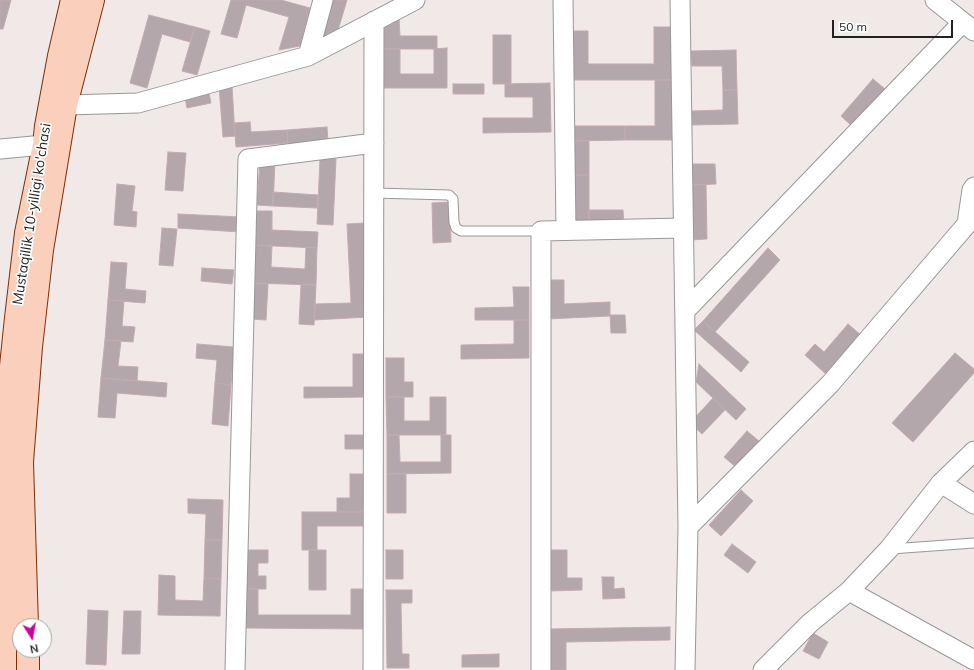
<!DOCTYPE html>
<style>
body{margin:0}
#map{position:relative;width:974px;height:670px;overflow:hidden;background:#f1e8e8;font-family:Mulish,sans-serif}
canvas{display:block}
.north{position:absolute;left:12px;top:618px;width:40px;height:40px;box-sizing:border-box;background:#fff;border:1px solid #a6a6a6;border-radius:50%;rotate:169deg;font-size:11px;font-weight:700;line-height:16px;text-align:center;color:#212121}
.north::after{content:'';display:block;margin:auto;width:14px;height:18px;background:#d2009c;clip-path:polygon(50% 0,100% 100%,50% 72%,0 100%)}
.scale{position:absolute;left:832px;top:20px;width:121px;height:18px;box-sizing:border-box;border:2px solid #212121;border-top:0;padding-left:5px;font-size:12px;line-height:14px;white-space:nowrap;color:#212121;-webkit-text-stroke:3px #fff;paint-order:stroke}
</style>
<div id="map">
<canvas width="974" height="670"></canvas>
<div class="north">N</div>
<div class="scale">50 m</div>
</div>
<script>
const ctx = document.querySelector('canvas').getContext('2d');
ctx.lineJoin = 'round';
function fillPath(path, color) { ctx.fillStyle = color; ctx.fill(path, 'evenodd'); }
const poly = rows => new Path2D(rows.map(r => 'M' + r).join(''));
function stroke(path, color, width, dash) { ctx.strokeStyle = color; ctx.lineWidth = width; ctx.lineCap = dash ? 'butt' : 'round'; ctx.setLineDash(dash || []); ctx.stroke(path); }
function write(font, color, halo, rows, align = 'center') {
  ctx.font = font + ' Mulish,sans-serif'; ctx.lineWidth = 3.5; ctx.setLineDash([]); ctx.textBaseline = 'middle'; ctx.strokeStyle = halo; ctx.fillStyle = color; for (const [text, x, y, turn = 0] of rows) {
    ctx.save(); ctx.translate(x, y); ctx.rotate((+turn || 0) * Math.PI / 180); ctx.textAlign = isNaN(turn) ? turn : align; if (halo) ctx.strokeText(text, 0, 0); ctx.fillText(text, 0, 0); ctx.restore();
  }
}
const building = poly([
 [0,0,11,0,3,29,0,29,0,0],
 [231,0,281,0,310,8,300,46,279,50,289,17,246,5,237,38,221,34,231,0],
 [331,0,347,0,338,30,320,38,331,0],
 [149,15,195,27,190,42,162,34,147,88,130,83,149,15],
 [399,18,400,36,437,36,437,49,384,49,384,26,399,18],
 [195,27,210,31,197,75,182,71,195,27],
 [654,27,672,27,672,80,571,80,571,31,588,31,588,64,654,64,654,27],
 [493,35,511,35,511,84,493,84,493,35],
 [447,48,447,88,384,88,384,49,400,49,400,74,434,74,434,49,447,48],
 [736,50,737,90,723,90,722,66,692,66,691,51,736,50],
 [873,79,885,89,853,127,841,116,873,79],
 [655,80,672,80,672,140,625,140,625,126,655,126,655,80],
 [550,83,551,132,483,133,483,118,533,118,533,97,505,97,505,84,550,83],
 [453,84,484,84,484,94,453,94,453,84],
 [219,86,232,86,235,136,223,137,219,86],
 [208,88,211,103,187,108,184,93,208,88],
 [723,90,737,90,738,124,691,125,691,111,723,110,723,90],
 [250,122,251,132,287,130,288,143,236,147,234,123,250,122],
 [572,126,625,126,625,140,572,141,572,126],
 [327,127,328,142,288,145,287,130,327,127],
 [572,141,589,141,589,175,572,175,572,141],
 [168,152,186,153,183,191,165,190,168,152],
 [320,159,336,159,333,225,317,224,320,159],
 [260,161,275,161,273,206,257,205,260,161],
 [692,164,715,164,716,184,692,185,692,164],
 [572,175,589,175,589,224,572,224,572,175],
 [117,184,135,186,132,211,137,212,136,227,114,225,117,184],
 [706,184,707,239,691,240,689,185,706,184],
 [273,192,318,195,317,208,273,206,273,192],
 [450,202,451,242,433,243,432,203,450,202],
 [589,210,623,210,624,224,589,224,589,210],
 [256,211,272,211,272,230,318,232,317,248,254,245,256,211],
 [178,214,241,217,240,232,178,228,178,214],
 [364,223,368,317,314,320,315,304,351,303,347,224,364,223],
 [162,228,177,229,173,266,159,265,162,228],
 [254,245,272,246,271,267,305,269,306,247,317,248,316,285,253,283,254,245],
 [768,248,780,260,715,332,703,321,768,248],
 [111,262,127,263,125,289,146,291,145,303,108,300,111,262],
 [202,268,234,270,232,284,201,281,202,268],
 [547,280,564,280,564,304,610,302,610,316,548,319,547,280],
 [253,283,268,284,266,320,251,319,253,283],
 [301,285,316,285,314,325,299,324,301,285],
 [513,287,529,287,529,320,475,320,475,308,514,307,513,287],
 [108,300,124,301,122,326,135,327,133,342,105,340,108,300],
 [610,315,625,315,626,333,611,333,610,315],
 [514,320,529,320,529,358,461,359,461,345,514,344,514,320],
 [703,321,749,362,741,372,694,330,703,321],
 [848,324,862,336,827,375,805,355,815,344,824,352,848,324],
 [105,340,121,341,118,366,138,367,137,381,101,378,105,340],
 [197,344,234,347,231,385,215,383,217,360,196,358,197,344],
 [955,353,974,369,974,373,913,442,892,423,955,353],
 [353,354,365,354,365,397,304,398,304,387,353,387,353,354],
 [386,358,404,358,404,382,413,382,413,397,386,397,386,358],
 [699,364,746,409,736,420,696,382,699,364],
 [101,378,167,383,166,397,117,393,115,418,98,417,101,378],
 [215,383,231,385,228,426,212,424,215,383],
 [386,397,404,397,404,421,430,421,430,397,446,397,446,435,387,435,386,397],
 [713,398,725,410,702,434,690,423,713,398],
 [747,431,760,442,737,468,724,457,747,431],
 [345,435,365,435,365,449,345,449,345,435],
 [387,435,399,435,400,462,441,462,441,435,451,435,451,473,387,474,387,435],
 [406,473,406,513,387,513,387,474,406,473],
 [350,474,367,474,367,512,337,512,337,498,350,498,350,474],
 [741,490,753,501,721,536,709,525,741,490],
 [188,499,223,500,222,540,205,540,206,514,188,513,188,499],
 [302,512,367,512,367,526,317,526,317,550,302,550,302,512],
 [205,540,222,540,221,579,204,578,205,540],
 [732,544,756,562,748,573,724,555,732,544],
 [246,550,268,550,268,563,258,563,258,576,266,576,266,589,246,589,246,550],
 [309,550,326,550,326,590,309,590,309,550],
 [386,550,403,550,403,579,386,579,386,550],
 [548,550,567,550,567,578,582,578,582,590,549,591,548,550],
 [159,575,175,576,175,600,203,601,204,578,221,579,220,616,158,615,159,575],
 [602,577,614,577,614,589,624,588,625,598,603,599,602,577],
 [246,589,258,589,258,615,351,615,351,589,365,589,365,629,246,628,246,589],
 [386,590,412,590,412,603,401,603,402,654,409,654,409,668,387,668,386,590],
 [88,610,108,611,106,665,86,664,88,610],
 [124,611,141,611,140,654,122,654,124,611],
 [670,627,670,640,566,642,566,670,550,670,549,629,670,627],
 [813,633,828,642,819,659,803,651,813,633],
 [499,654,499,667,462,667,462,655,499,654]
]);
const lane = poly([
 [374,193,449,195,453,199,454,222,456,228,461,231,541,231],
 [891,549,974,543]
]);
const street = poly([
 [563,0,566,230],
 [680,0,688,527,685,670],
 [935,0,974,31],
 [308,56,323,0],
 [66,105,138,103,308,56,415,0],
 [0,149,44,145],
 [685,311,963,22],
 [941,483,974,504],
 [688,527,830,384,967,224,972,190,974,187],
 [849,591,974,660],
 [235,670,248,159,374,143],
 [373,670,374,21],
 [541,670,541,231,683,228],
 [763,670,810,623,849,591,889,549,941,483,974,451]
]);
const secondary = poly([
 [27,626,22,462,31,347,42,250,66,105,93,0],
 [28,650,28,670],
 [5,670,5,546,3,443,16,318,26,233,44,145,46,126,59,56,72,0]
]);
const streetNames = [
 ["Mustaqillik 10-yilligi ko'chasi",32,214,-81]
];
fillPath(building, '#b3a7ab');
stroke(building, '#c3aab1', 1);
stroke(lane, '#989898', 11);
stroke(street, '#989898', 21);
stroke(secondary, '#7c3004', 24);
stroke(lane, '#fff', 9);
stroke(street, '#fff', 19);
stroke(secondary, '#fad0bd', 22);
write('14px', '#212121', '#fff', streetNames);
</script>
